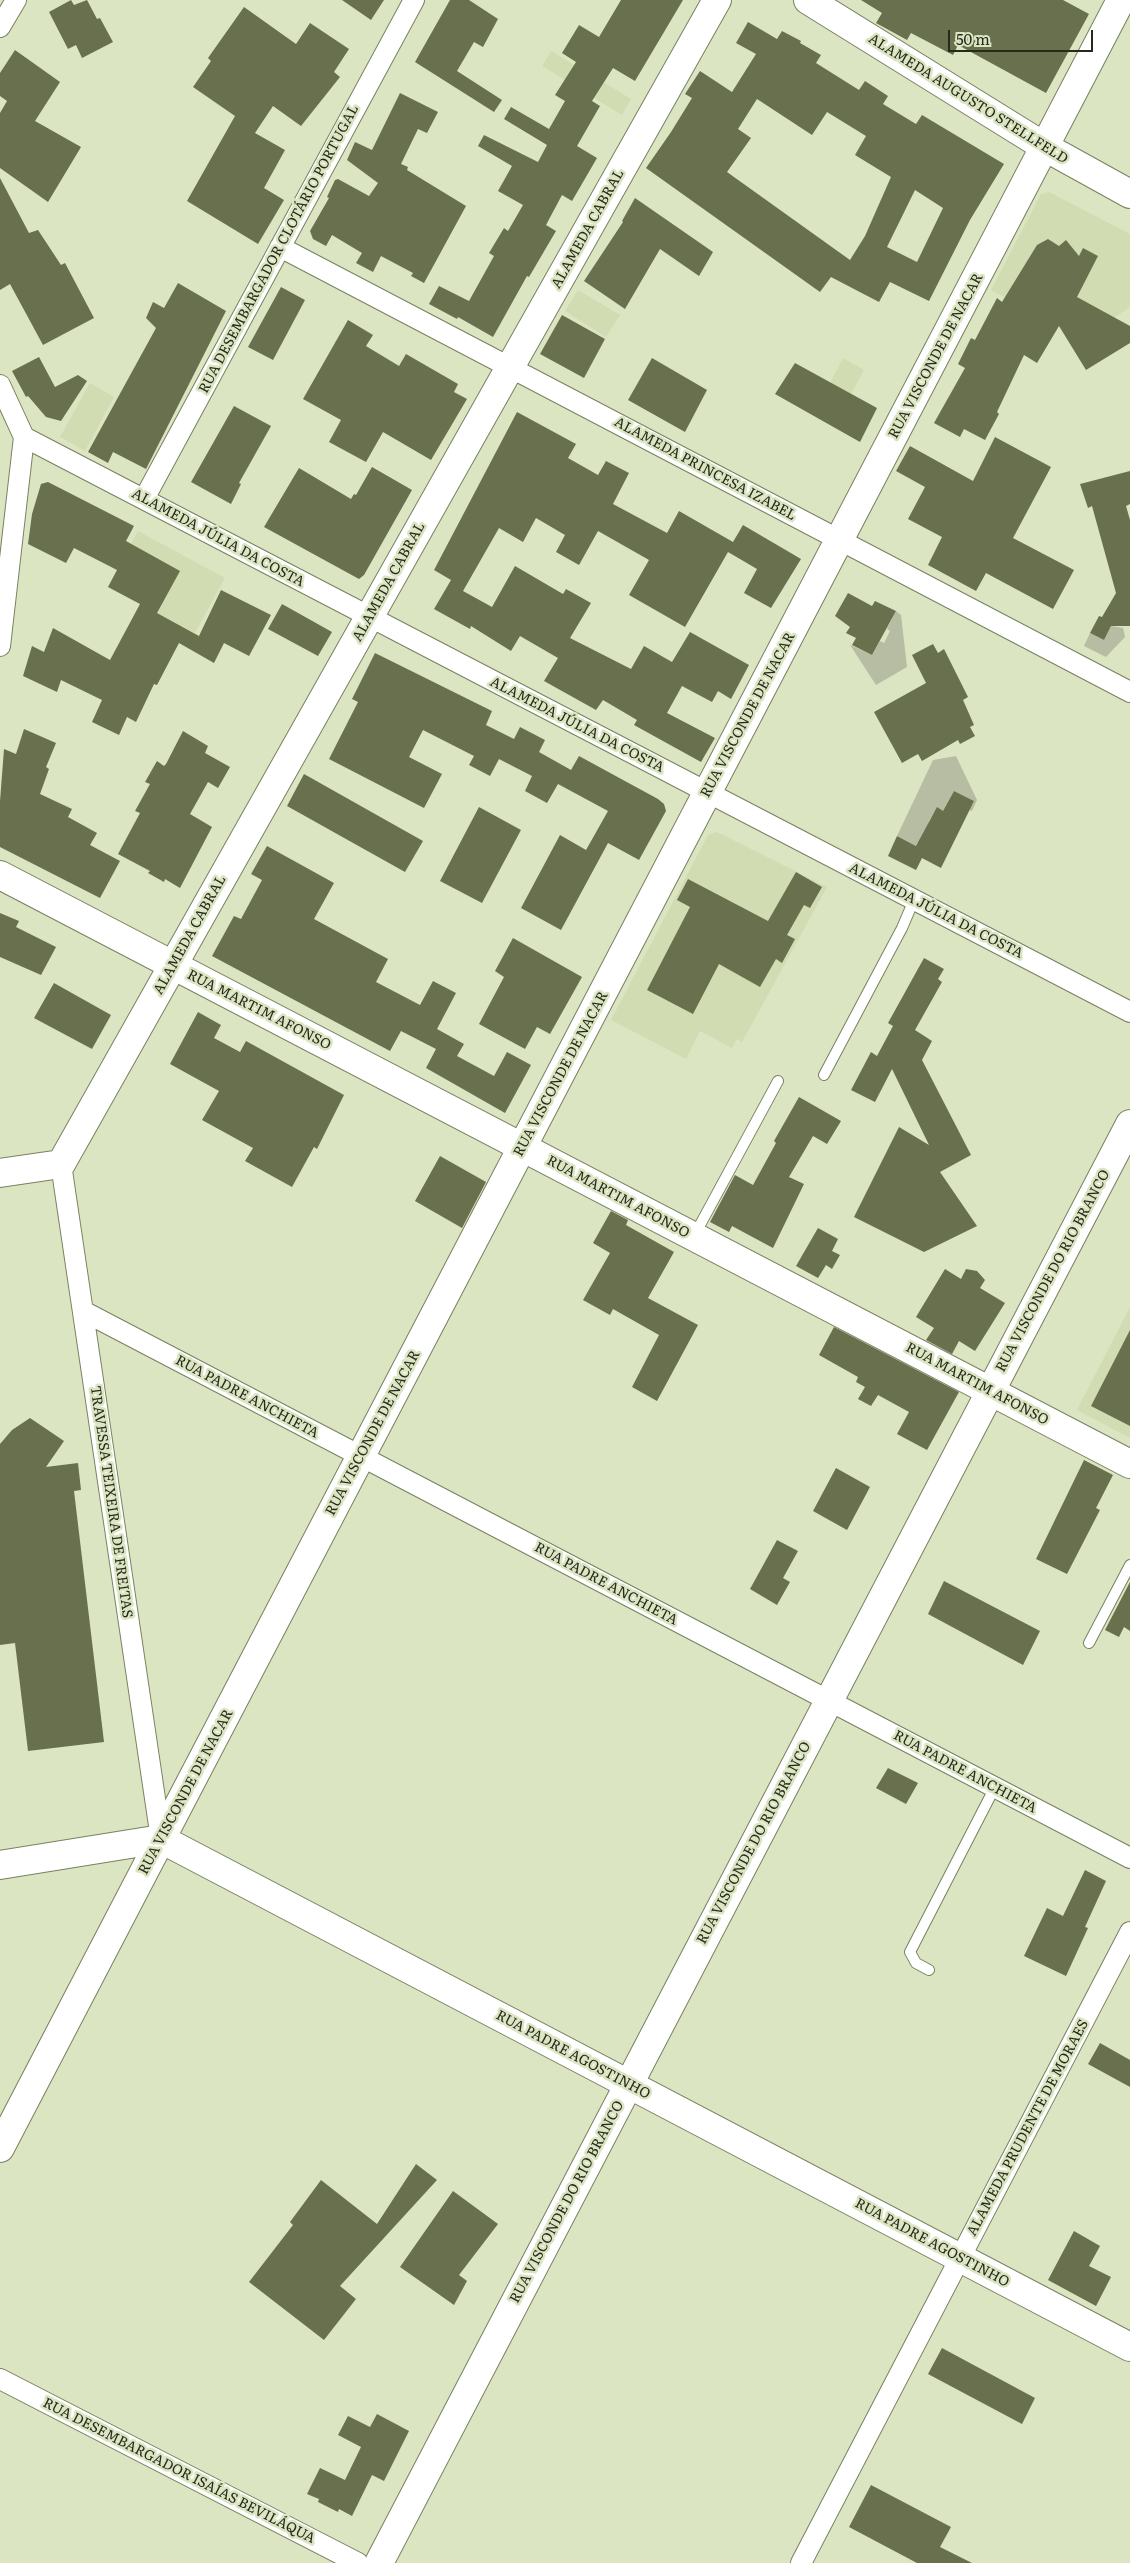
<!DOCTYPE html>
<meta charset="utf-8">
<style>
body{margin:0}
#map{position:relative;width:1130px;height:2563px;overflow:hidden;background:#dbe5c2;font-family:Literata,serif}
canvas{display:block}
.scale{position:absolute;left:948px;top:30px;width:145px;height:22px;box-sizing:border-box;border:2px solid #262a1d;border-top:0;padding-left:6px;font-size:15px;line-height:18px;white-space:nowrap;color:#262a1d;-webkit-text-stroke:4px #dbe5c2;paint-order:stroke}
</style>
<div id="map">
<canvas width="1130" height="2563"></canvas>
<div class="scale">50 m</div>
</div>
<script>
const ctx = document.querySelector('canvas').getContext('2d');
ctx.lineJoin = 'round';
function fillPath(path, color) { ctx.fillStyle = color; ctx.fill(path, 'evenodd'); }
const poly = rows => new Path2D(rows.map(r => 'M' + r).join(''));
function stroke(path, color, width, dash) { ctx.strokeStyle = color; ctx.lineWidth = width; ctx.lineCap = dash ? 'butt' : 'round'; ctx.setLineDash(dash || []); ctx.stroke(path); }
function write(font, color, halo, rows, align = 'center') {
  ctx.font = font + ' Literata,serif'; ctx.lineWidth = 5; ctx.setLineDash([]); ctx.textBaseline = 'middle'; ctx.strokeStyle = halo; ctx.fillStyle = color; for (const [text, x, y, turn = 0] of rows) {
    ctx.save(); ctx.translate(x, y); ctx.rotate((+turn || 0) * Math.PI / 180); ctx.textAlign = isNaN(turn) ? turn : align; if (halo) ctx.strokeText(text, 0, 0); ctx.fillText(text, 0, 0); ctx.restore();
  }
}
const built = poly([
 [551,51,631,99,622,115,542,66],
 [1049,192,1130,234,1130,307,1082,339,991,290,1041,194],
 [578,290,620,315,606,337,565,311],
 [843,358,864,370,851,394,830,383],
 [90,383,114,397,85,451,60,437],
 [138,531,225,578,195,633,108,587],
 [717,832,827,887,742,1042,737,1039,732,1048,700,1031,686,1059,611,1020,708,835],
 [1130,1307,1130,1438,1077,1410]
]);
const green = poly([
 [896,611,901,615,907,667,876,685,850,645,872,655,880,641,884,643,890,631,887,629],
 [1111,626,1123,628,1125,637,1106,657,1084,646,1090,633,1104,640],
 [956,756,977,800,972,811,969,810,974,801,954,791,943,811,937,808,929,821,922,849,897,836,933,760]
]);
const building = poly([
 [71,0,74,5,87,0,97,19,100,18,113,42,82,58,76,45,68,49,49,12],
 [342,0,384,0,371,20],
 [450,0,469,0,498,19,483,47,474,42,457,71,502,100,494,112,415,62],
 [621,0,683,0,635,81,613,68,592,101,600,106,577,146,597,158,572,201,562,195,546,225,556,231,529,277,527,276,493,337,458,317,457,319,429,304,439,286,469,301,494,256,489,253,504,228,508,231,523,205,498,191,512,166,478,146,484,135,538,162,547,145,504,119,511,107,549,129,565,101,555,95,576,62,562,53,579,25,599,37],
 [861,0,1063,0,1089,14,1046,93,958,45,953,55,911,33,907,40,876,23,882,13],
 [244,7,296,44,310,23,349,49,334,72,340,77,301,126,273,106,255,133,285,150,264,188,284,200,258,244,187,201,235,116,193,87,211,61,208,58],
 [748,22,777,39,782,31,801,41,800,43,821,55,816,63,859,90,865,81,888,96,883,104,916,124,922,115,1004,164,970,220,929,301,890,282,879,302,831,277,820,292,646,168,671,132,692,98,685,94,700,71,732,92,756,54,736,43],
 [757,99,812,135,827,112,866,136,855,155,891,177,865,236,850,260,727,172,751,138,738,129],
 [915,190,943,208,917,262,887,247],
 [15,50,60,82,35,121,81,147,48,202,0,168,0,113,7,101,0,96,0,73],
 [400,93,438,112,427,133,418,129,401,164,408,167,407,170,466,206,424,283,411,276,413,273,381,256,373,272,356,263,362,253,332,235,326,246,313,239,310,231,329,198,327,197,335,180,338,179,369,196,378,183,347,160,355,142,372,150],
 [0,178,29,233,38,230,61,265,65,263,94,318,43,345,10,284,0,290],
 [635,198,713,252,699,276,660,249,625,309,584,281,623,222,622,221],
 [1048,239,1059,246,1066,240,1079,256,1083,248,1098,256,1077,297,1130,326,1130,343,1086,370,1059,326,1037,363,1024,355,997,412,999,414,985,440,964,429,960,437,934,423,965,368,958,364,971,338,975,340,997,298,1002,302,1037,245],
 [178,283,226,311,146,469,113,452,108,463,88,452,156,328,146,318,153,302,164,308],
 [281,287,305,300,273,360,248,347],
 [562,315,605,339,584,378,540,354],
 [348,320,373,335,366,346,399,366,406,354,458,384,454,392,467,399,431,460,383,432,366,462,329,442,341,420,303,399],
 [39,357,55,387,78,375,87,381,61,421,46,417,28,396,26,397,12,371],
 [652,358,707,390,685,432,628,400],
 [795,363,877,408,860,442,775,394],
 [234,406,271,426,239,483,241,484,231,504,191,482],
 [517,412,576,444,568,458,598,475,606,461,629,473,613,504,667,533,679,511,733,542,743,525,801,559,771,608,744,593,757,569,728,552,685,627,629,595,649,560,598,531,579,565,556,552,565,535,536,518,523,542,499,528,463,591,492,607,515,566,563,594,566,589,591,603,570,638,631,669,644,646,672,662,690,632,749,665,731,699,718,691,712,702,682,686,667,713,715,738,701,762,634,725,637,720,603,700,596,710,544,681,558,658,520,636,511,651,471,626,470,629,434,609,451,580,434,570],
 [995,437,1051,467,1013,538,1074,570,1053,609,986,573,976,591,928,565,942,537,908,519,925,487,896,471,910,446,973,481],
 [372,467,412,490,364,575,359,579,264,527,299,468,351,499,354,494,356,495],
 [1130,471,1130,504,1126,506,1130,520,1130,626,1111,626,1104,640,1090,633,1099,616,1102,617,1116,593,1092,506,1088,508,1080,484],
 [48,482,134,526,126,541,180,571,157,613,199,636,221,590,271,615,249,656,224,643,214,663,179,643,157,685,154,684,136,722,127,717,119,735,92,722,102,700,61,680,57,692,23,676,32,646,44,652,53,628,110,660,140,604,108,587,117,570,74,548,66,563,28,544,32,514,41,484],
 [848,593,872,606,875,601,896,611,872,655,852,645,856,638,846,633,850,627,835,616],
 [282,604,332,632,318,656,268,629],
 [933,644,938,653,944,649,968,697,963,700,974,725,970,727,975,736,960,744,958,740,922,761,918,754,902,763,874,712,926,683,912,655],
 [375,653,492,711,486,725,514,739,520,727,545,740,539,752,571,770,579,756,658,799,664,804,666,811,639,860,608,843,561,930,521,908,560,835,586,850,608,811,558,784,547,803,525,791,532,776,499,759,490,776,469,765,474,756,423,730,409,757,442,774,424,808,329,759,358,702,352,699],
 [24,729,56,743,46,767,49,769,40,794,72,809,68,817,97,833,90,845,120,861,100,898,0,847,0,801,4,749,16,754],
 [183,731,208,746,205,753,230,767,218,788,208,782,190,814,212,827,180,888,165,879,164,882,148,873,150,871,118,854,140,813,135,811,150,784,145,782,157,761,164,766,166,764],
 [304,774,423,841,405,872,287,806],
 [954,791,974,801,941,868,922,858,916,870,888,856,897,836,916,846,937,807,943,811],
 [479,807,521,830,482,903,440,881],
 [267,846,334,883,314,919,388,959,376,982,420,1005,433,981,456,993,437,1029,464,1044,457,1056,494,1076,507,1052,531,1065,505,1113,426,1068,436,1049,401,1031,390,1051,212,956,234,916,241,919,262,880,251,874],
 [796,872,822,887,810,908,804,905,787,935,795,939,782,963,776,959,760,987,719,964,693,1014,647,990,690,907,677,900,688,879,768,921],
 [0,913,19,921,16,927,56,947,41,975,0,957],
 [513,938,582,977,550,1034,537,1027,525,1049,479,1024,504,977,495,971],
 [924,958,944,969,938,979,942,982,915,1030,932,1041,922,1060,971,1155,940,1172,977,1226,924,1252,854,1217,899,1127,929,1145,892,1069,875,1102,851,1090,871,1052,877,1056,893,1026,888,1023],
 [54,983,111,1015,92,1049,34,1018],
 [198,1012,221,1025,214,1038,240,1052,246,1041,344,1095,317,1149,314,1147,292,1187,245,1161,253,1148,202,1120,219,1091,170,1064],
 [799,1097,841,1121,827,1144,813,1136,789,1177,804,1184,773,1248,732,1226,729,1232,710,1222,735,1175,753,1185,776,1143,774,1141],
 [440,1156,486,1182,462,1228,415,1201],
 [611,1211,628,1220,626,1225,674,1252,648,1298,698,1325,657,1401,632,1387,659,1335,613,1309,610,1315,583,1300,610,1253,593,1243],
 [818,1228,838,1239,832,1251,840,1255,832,1269,826,1265,818,1278,796,1266],
 [945,1269,961,1279,966,1269,977,1271,985,1280,980,1288,1005,1303,975,1351,959,1341,952,1354,926,1340,934,1328,916,1317],
 [834,1327,959,1392,927,1450,897,1434,909,1412,878,1395,871,1406,858,1399,865,1387,856,1382,858,1377,819,1355],
 [1130,1330,1130,1426,1091,1406],
 [30,1418,64,1441,46,1467,78,1463,81,1490,74,1491,104,1742,28,1751,15,1643,0,1645,0,1444,12,1430],
 [1084,1460,1113,1475,1096,1508,1100,1510,1067,1574,1036,1559],
 [836,1468,870,1487,847,1530,813,1511],
 [777,1540,798,1551,783,1578,790,1582,777,1605,750,1589],
 [944,1581,1040,1631,1023,1665,928,1614],
 [1130,1582,1130,1631,1124,1627,1119,1637,1105,1630],
 [888,1768,918,1783,906,1804,876,1788],
 [1085,1870,1106,1881,1085,1927,1088,1928,1066,1976,1024,1956,1047,1908,1063,1916],
 [1100,2043,1130,2060,1130,2087,1088,2064],
 [416,2164,437,2180,340,2286,356,2299,324,2340,249,2282,293,2225,290,2222,321,2180,377,2224],
 [453,2191,498,2224,459,2275,467,2281,454,2305,400,2267],
 [1074,2231,1100,2246,1089,2266,1111,2277,1096,2306,1048,2280],
 [942,2348,1035,2398,1022,2424,928,2374],
 [377,2414,409,2431,384,2481,372,2475,352,2516,339,2509,338,2512,318,2502,319,2499,307,2494,320,2468,345,2480,361,2447,338,2435,348,2416,370,2427],
 [871,2485,951,2527,940,2547,972,2563,917,2563,849,2527]
]);
const lane = poly([
 [824,1075,902,928,914,900],
 [694,1236,778,1081],
 [1089,1643,1130,1565],
 [929,1970,916,1963,910,1952,995,1787]
]);
const street = poly([
 [0,27,16,0],
 [280,247,1130,692],
 [0,385,24,437,0,646],
 [24,437,1130,1012],
 [144,499,414,0],
 [61,1164,161,1839],
 [83,1311,1130,1858],
 [0,2379,358,2563],
 [801,2563,1130,1932]
]);
const secondary = poly([
 [808,0,1045,147,1130,194],
 [0,1173,61,1164,717,0],
 [161,1839,1121,0],
 [379,2563,1130,1124]
]);
const primary = poly([
 [0,875,1130,1464],
 [0,1865,161,1839,1130,2347],
 [0,2148,161,1839]
]);
const streetNames = [
 ["ALAMEDA AUGUSTO STELLFELD",968,99,32],
 ["ALAMEDA CABRAL",588,229,-61],
 ["RUA DESEMBARGADOR CLOTÁRIO PORTUGAL",279,249,-62],
 ["RUA VISCONDE DE NACAR",936,356,-62],
 ["ALAMEDA PRINCESA IZABEL",705,469,28],
 ["ALAMEDA JÚLIA DA COSTA",218,538,28],
 ["ALAMEDA CABRAL",389,582,-61],
 ["RUA VISCONDE DE NACAR",748,715,-62],
 ["ALAMEDA JÚLIA DA COSTA",577,725,27],
 ["ALAMEDA JÚLIA DA COSTA",936,911,27],
 ["ALAMEDA CABRAL",190,935,-61],
 ["RUA MARTIM AFONSO",259,1010,27],
 ["RUA VISCONDE DE NACAR",561,1074,-62],
 ["RUA MARTIM AFONSO",618,1197,28],
 ["RUA VISCONDE DO RIO BRANCO",1053,1271,-62],
 ["RUA MARTIM AFONSO",977,1384,28],
 ["RUA PADRE ANCHIETA",247,1397,28],
 ["RUA VISCONDE DE NACAR",373,1433,-62],
 ["TRAVESSA TEIXEIRA DE FREITAS",111,1502,82],
 ["RUA PADRE ANCHIETA",606,1584,28],
 ["RUA PADRE ANCHIETA",965,1772,28],
 ["RUA VISCONDE DE NACAR",186,1792,-62],
 ["RUA VISCONDE DO RIO BRANCO",754,1843,-62],
 ["RUA PADRE AGOSTINHO",573,2055,28],
 ["ALAMEDA PRUDENTE DE MORAES",1028,2128,-62],
 ["RUA VISCONDE DO RIO BRANCO",567,2202,-62],
 ["RUA PADRE AGOSTINHO",932,2243,28],
 ["RUA DESEMBARGADOR ISAÍAS BEVILÁQUA",179,2471,27]
];
fillPath(built, '#d1dcb2');
fillPath(green, '#b6bda3');
fillPath(building, '#68704e');
stroke(lane, '#788161', 12);
stroke(street, '#788161', 22);
stroke(secondary, '#788161', 30);
stroke(primary, '#788161', 30);
stroke(lane, '#fff', 10);
stroke(street, '#fff', 20);
stroke(secondary, '#fff', 28);
stroke(primary, '#fff', 28);
write('14px', '#262a1d', '#dbe5c2', streetNames);
</script>
